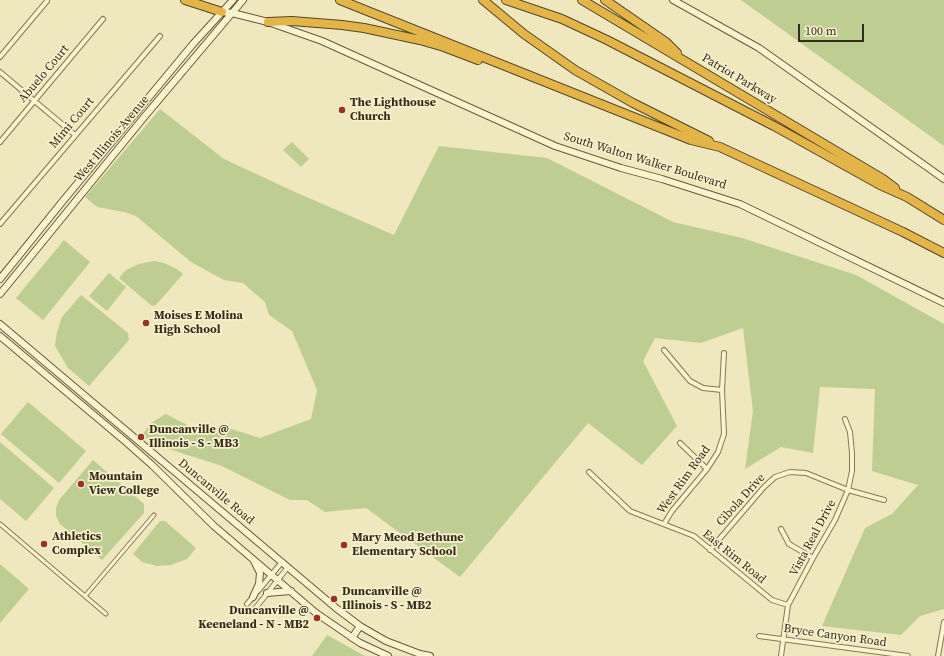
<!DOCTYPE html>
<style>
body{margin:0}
#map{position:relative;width:944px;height:656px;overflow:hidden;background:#efe7bd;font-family:"Source Serif 4",serif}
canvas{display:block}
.scale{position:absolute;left:798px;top:24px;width:66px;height:18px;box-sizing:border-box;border:2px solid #362c1b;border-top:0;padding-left:5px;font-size:12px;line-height:14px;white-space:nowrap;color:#362c1b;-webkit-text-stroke:3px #f6f0cc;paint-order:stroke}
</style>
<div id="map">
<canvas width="944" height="656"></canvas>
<div class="scale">100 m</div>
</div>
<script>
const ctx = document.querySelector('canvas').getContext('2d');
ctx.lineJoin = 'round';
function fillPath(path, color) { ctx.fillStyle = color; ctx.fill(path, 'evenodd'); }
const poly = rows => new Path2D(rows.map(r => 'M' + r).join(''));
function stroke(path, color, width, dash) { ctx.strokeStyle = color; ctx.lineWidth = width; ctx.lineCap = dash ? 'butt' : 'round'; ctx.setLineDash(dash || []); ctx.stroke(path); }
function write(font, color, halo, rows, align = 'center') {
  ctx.font = font + ' "Source Serif 4",serif'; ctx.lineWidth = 3.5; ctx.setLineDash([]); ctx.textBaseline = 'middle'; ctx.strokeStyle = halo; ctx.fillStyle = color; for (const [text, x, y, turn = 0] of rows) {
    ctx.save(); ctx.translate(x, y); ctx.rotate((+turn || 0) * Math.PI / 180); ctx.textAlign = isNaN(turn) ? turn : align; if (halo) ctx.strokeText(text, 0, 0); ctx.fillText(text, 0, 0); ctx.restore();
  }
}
const green = poly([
 [741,0,944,0,944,146],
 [160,109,224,159,295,192,394,235,439,146,547,158,673,222,742,238,856,275,944,324,944,609,920,616,901,635,822,626,865,528,892,514,918,485,872,471,875,389,820,387,813,453,781,447,745,469,753,411,743,328,701,343,655,338,643,361,677,426,642,465,588,423,460,577,366,508,325,512,307,500,290,500,222,466,156,445,142,435,151,423,166,414,191,427,228,428,260,438,311,419,317,390,292,331,269,315,265,302,243,283,224,280,191,262,136,216,124,212,97,207,85,197],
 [292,142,309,159,301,167,283,150],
 [64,240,90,262,43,320,16,298],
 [154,261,164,263,177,269,183,274,156,305,152,306,119,278,126,270,139,264],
 [109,273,126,287,107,311,89,296],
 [81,295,128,333,129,340,89,386,68,368,55,346,57,332,62,317],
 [28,402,86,451,59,483,1,434],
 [0,442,54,488,26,521,0,499],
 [93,460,144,504,144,513,102,560,60,524,56,516,56,508,59,500],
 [160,521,165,521,196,548,187,559,171,565,157,566,142,562,133,554],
 [0,564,29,589,0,623],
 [327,635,365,656,312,656]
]);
const pedestrian = poly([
 [0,524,106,614],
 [85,596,154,515]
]);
const minor = poly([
 [0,57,47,1],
 [0,72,75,135],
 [0,142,103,19],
 [0,224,160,36],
 [664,350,690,381,703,388,722,390],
 [680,443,707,469],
 [589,472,630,511,694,536,772,600,788,605],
 [664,524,672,511,707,469,718,452,724,434,722,390,724,353],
 [781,529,789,544,813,558],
 [710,550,764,487,775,477,790,472,806,473,848,490,884,500],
 [258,591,282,562],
 [247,604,254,596],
 [254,610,288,567],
 [759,636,908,656],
 [781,656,788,605,813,558,835,520,848,490,852,471,852,453,850,432,845,419],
 [938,656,944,622]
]);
const secondary = poly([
 [673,0,759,48,944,179],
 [222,12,232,13,268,22,322,41,555,146,621,168,662,179,740,204,944,303],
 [0,279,62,202,193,44,233,0],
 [0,294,145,116,243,0],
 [0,324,336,608,360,626,386,641,420,654,430,656],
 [0,336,126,442,152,465,214,526,316,613,360,643,388,656],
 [267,593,291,591],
 [253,597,259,584,260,573,254,561],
 [352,638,360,626]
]);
const motorway = poly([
 [185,0,222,12],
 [340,0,691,140,720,147,903,232,944,253],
 [483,0,524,34,575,70,633,103,709,141],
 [506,0,562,19,607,40,774,126,880,185,907,197,944,220],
 [582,0,883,179,895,188],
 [605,0,666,42,677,53],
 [268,22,292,21,342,25,364,28,420,40,444,47,478,60]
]);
const markers = [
 [342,110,4,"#983323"],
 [146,323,4,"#983323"],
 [141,437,4,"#983323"],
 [81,484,4,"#983323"],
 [44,544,4,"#983323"],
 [344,545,4,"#983323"],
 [334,599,4,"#983323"],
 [317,618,4,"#983323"]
];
const streetNames = [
 ["Abuelo Court",44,74,-50],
 ["Patriot Parkway",739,79,31],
 ["Mimi Court",72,123,-50],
 ["West Illinois Avenue",112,139,-50],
 ["South Walton Walker Boulevard",645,161,17],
 ["West Rim Road",684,480,-54],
 ["Duncanville Road",216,492,40],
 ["Cibola Drive",741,500,-48],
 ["Vista Real Drive",813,538,-62],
 ["East Rim Road",734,557,39],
 ["Bryce Canyon Road",835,636,8]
];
const poiNames = [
 ["The Lighthouse",350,103],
 ["Church",350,117],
 ["Moises E Molina",154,316],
 ["High School",154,330],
 ["Duncanville @",149,430],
 ["Illinois - S - MB3",149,444],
 ["Mountain",89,477],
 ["View College",89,491],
 ["Athletics",52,537],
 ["Complex",52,551],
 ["Mary Meod Bethune",352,538],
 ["Elementary School",352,552],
 ["Duncanville @",342,592],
 ["Illinois - S - MB2",342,606],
 ["Duncanville @",309,611,"right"],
 ["Keeneland - N - MB2",309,625,"right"]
];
fillPath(green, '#becd91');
stroke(pedestrian, '#877755', 5);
stroke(minor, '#877755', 6);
stroke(secondary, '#695839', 8);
stroke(motorway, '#54442a', 10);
stroke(pedestrian, '#faf3d0', 3);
stroke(minor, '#faf3d0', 4);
stroke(secondary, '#faf3d0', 6);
stroke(motorway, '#e3b548', 8);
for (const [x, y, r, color] of markers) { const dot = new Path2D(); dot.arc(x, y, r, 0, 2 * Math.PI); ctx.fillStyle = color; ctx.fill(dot); stroke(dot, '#f6f0cc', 1.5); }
write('12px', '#362c1b', '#f6f0cc', streetNames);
write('bold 12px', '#362c1b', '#f6f0cc', poiNames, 'left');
</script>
